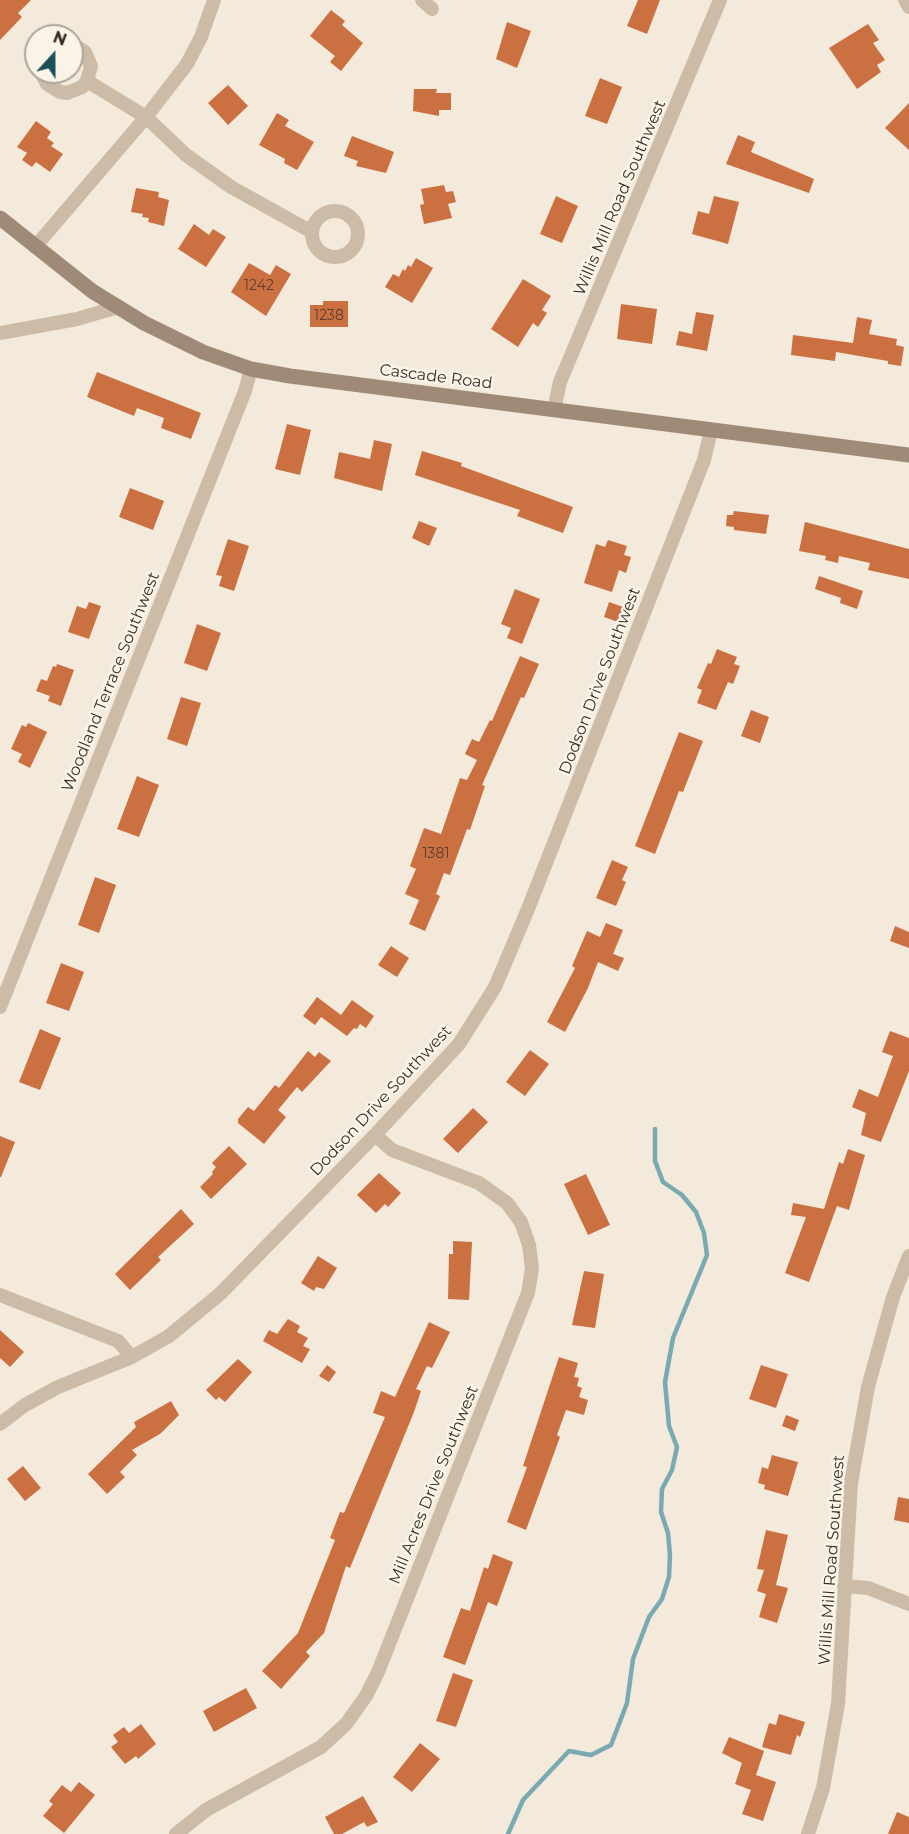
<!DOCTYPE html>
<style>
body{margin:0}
#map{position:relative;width:909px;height:1834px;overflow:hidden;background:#f3eadb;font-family:Montserrat,sans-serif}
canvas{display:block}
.north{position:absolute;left:24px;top:24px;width:60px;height:60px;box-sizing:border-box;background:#faf4e8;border:2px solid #aca59b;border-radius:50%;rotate:21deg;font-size:16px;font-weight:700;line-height:24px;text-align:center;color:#382e27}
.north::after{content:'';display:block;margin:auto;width:21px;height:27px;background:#1b505b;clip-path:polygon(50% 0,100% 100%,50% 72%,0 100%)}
</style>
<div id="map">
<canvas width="909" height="1834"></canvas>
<div class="north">N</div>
</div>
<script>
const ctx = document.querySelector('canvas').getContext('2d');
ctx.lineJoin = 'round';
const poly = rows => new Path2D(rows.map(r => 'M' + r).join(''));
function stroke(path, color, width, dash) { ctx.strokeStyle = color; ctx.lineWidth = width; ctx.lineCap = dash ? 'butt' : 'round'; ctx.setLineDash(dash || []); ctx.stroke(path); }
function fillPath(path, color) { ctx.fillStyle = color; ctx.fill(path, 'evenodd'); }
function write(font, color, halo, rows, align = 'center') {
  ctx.font = font + ' Montserrat,sans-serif'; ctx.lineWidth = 5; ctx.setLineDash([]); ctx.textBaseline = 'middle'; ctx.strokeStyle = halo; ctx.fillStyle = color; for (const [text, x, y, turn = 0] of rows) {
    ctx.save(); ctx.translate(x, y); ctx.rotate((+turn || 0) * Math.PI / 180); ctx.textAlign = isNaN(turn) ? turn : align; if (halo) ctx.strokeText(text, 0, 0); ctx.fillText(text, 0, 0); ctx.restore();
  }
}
const stream = poly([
 [508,1834,523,1800,569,1751,591,1755,611,1745,627,1703,633,1659,649,1617,662,1599,669,1577,670,1555,668,1533,661,1512,662,1489,672,1470,677,1447,669,1426,665,1382,673,1338,707,1255,704,1233,696,1212,682,1195,663,1182,655,1161,655,1129]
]);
const building = poly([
 [0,0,31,0,18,13,22,17,0,40],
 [638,0,660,0,647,34,627,26],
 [331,10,345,21,342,25,363,43,341,71,330,62,335,56,310,36],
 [507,22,531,31,517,68,496,59],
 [868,24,879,40,873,43,885,60,877,65,881,72,857,89,829,48],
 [600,78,622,87,607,124,585,116],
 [228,85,248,106,228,125,208,103],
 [414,89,437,89,436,93,451,93,451,110,439,110,439,116,413,111],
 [909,103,909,150,885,128],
 [277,113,289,120,285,126,314,142,297,170,284,163,285,159,259,145],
 [36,121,51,132,47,138,54,143,51,146,63,154,50,172,36,162,32,167,22,160,27,153,17,147],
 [738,135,755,142,751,152,814,179,809,193,726,164],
 [352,136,394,152,386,173,356,166,358,161,344,156],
 [444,185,446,192,453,191,456,202,448,204,452,218,424,224,420,205,424,204,421,189],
 [136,188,159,192,158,197,169,200,164,226,148,222,149,218,142,217,143,214,131,212],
 [556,196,578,206,562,243,540,234],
 [714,196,739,202,728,244,692,234,698,211,709,214],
 [194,224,209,235,213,229,226,237,206,267,178,249],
 [416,258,433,268,412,303,385,287,393,274,399,277,403,269,405,271,408,265,411,267],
 [249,263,270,275,276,265,291,274,266,316,231,292],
 [523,279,551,296,542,310,547,313,538,327,533,323,518,347,491,329],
 [323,301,348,301,348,327,310,327,310,305,323,305],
 [621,304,657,309,652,344,617,339],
 [696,312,714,315,707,351,676,345,679,331,692,334],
 [857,317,872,320,869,334,897,339,896,345,904,347,901,366,888,364,888,361,836,352,835,361,791,355,793,335,853,343],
 [97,372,201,413,191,439,161,428,164,418,137,408,134,416,87,397],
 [287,424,311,430,300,475,275,469],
 [374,440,392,444,382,491,334,478,339,452,370,459],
 [422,451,462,463,461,466,573,507,563,533,517,516,520,510,415,475],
 [130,488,164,501,153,530,119,517],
 [734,511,769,515,766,534,734,530,734,527,726,526,727,515,733,515],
 [419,521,437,528,429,546,412,538],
 [805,522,909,549,909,579,868,570,870,563,839,556,838,563,825,560,826,556,799,551],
 [228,539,249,546,234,591,219,586,222,576,216,575],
 [608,540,627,546,624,555,631,557,626,573,619,570,612,592,584,583,596,544,605,547],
 [819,576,863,591,857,609,840,603,841,598,815,589],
 [515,589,540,599,522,644,507,638,511,628,501,624],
 [89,602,101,606,89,639,68,632,77,606,86,609],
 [609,602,623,607,618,622,604,617],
 [197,624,221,633,207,671,184,663],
 [717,649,737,657,734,664,740,666,733,684,728,682,716,710,697,703,702,690,697,688,708,663,711,664],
 [520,656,539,664,524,698,521,697,482,785,485,786,470,830,467,829,450,875,444,873,436,894,440,896,425,931,409,924,419,900,405,894,416,869,410,866,424,828,441,834,460,778,467,780,477,760,465,754,472,739,479,742,490,720,492,721],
 [57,664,74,670,61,706,48,701,50,696,36,691,41,679,47,681,53,666,56,667],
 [181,697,201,703,187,746,167,739],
 [751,710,769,717,760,743,741,736],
 [28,723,47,732,30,768,18,762,22,754,11,749,22,725,26,727],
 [679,732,703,741,683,792,679,791,655,854,635,846],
 [137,776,159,785,139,837,117,829],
 [612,860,628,867,622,880,626,882,616,906,596,898],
 [95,877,116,885,99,933,78,925],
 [606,923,623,930,613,954,624,958,618,971,598,962,588,988,565,1032,547,1022,575,968,572,966,587,931,600,937],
 [895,926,909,932,909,948,890,941],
 [391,946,409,958,397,977,378,965],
 [61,963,84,972,69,1011,46,1003],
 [317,997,341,1015,352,1000,374,1016,366,1028,360,1024,357,1029,354,1028,347,1036,321,1017,315,1025,303,1016],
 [40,1029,61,1038,40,1090,19,1082],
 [890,1031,909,1038,909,1071,881,1142,861,1135,866,1113,852,1107,859,1089,878,1097,893,1056,882,1052],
 [530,1050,549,1064,525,1096,506,1082],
 [308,1051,315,1057,319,1052,331,1061,302,1092,297,1087,278,1110,286,1117,264,1144,238,1123,238,1119,248,1107,254,1111,275,1085,279,1088],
 [473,1108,488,1122,458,1153,443,1139],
 [0,1136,15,1142,1,1177,0,1177],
 [229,1146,247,1164,211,1199,200,1187,213,1174,212,1172,216,1167,212,1163],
 [848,1149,865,1155,849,1210,837,1206,809,1282,785,1273,806,1217,791,1215,793,1203,824,1209,839,1162,843,1164],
 [379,1173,401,1193,388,1207,385,1204,376,1213,357,1195],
 [586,1174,610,1225,588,1235,564,1184],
 [181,1209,194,1224,158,1257,161,1260,130,1290,115,1274],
 [453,1241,472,1242,469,1300,448,1299,449,1254,453,1254],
 [318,1256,337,1268,324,1289,316,1287,314,1291,301,1283],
 [584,1271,604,1274,595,1328,572,1325],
 [288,1319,300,1326,297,1332,308,1338,303,1346,310,1349,302,1363,263,1341,269,1330,277,1334],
 [429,1322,450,1332,432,1368,427,1366,416,1389,421,1391,414,1412,350,1568,346,1566,324,1633,306,1652,310,1656,281,1689,262,1671,298,1633,335,1540,330,1538,340,1512,344,1513,385,1417,373,1413,381,1391,395,1397],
 [0,1330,24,1352,10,1367,0,1358],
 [559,1357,578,1363,574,1377,579,1378,577,1386,582,1388,579,1397,588,1400,584,1415,566,1410,557,1435,560,1437,526,1530,507,1522,527,1467,523,1466],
 [238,1359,252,1372,225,1402,219,1397,216,1400,206,1390],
 [327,1365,336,1372,329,1382,319,1376],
 [761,1365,788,1374,776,1408,749,1399],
 [171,1401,179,1415,160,1434,132,1450,137,1455,120,1472,125,1477,107,1494,88,1474,136,1427,134,1422],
 [786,1415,799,1420,795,1431,782,1426],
 [772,1455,798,1462,788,1496,764,1489,765,1485,758,1483,762,1467,768,1469],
 [23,1466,41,1488,25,1501,7,1479],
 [898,1497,909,1499,909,1523,894,1520],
 [766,1530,788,1535,776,1585,788,1588,777,1623,759,1617,766,1594,757,1591,764,1570,757,1569],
 [493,1554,513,1562,497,1606,488,1602,465,1665,443,1657,461,1608,470,1611,484,1567,488,1569],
 [453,1673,473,1680,456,1727,436,1721],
 [246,1688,257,1708,214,1732,203,1711],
 [779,1714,805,1722,800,1737,797,1735,791,1755,762,1747,769,1723,776,1725],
 [141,1724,156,1744,138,1759,136,1756,125,1764,111,1747,118,1742,113,1735,124,1727,129,1733],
 [729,1737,764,1751,756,1775,776,1782,763,1821,742,1814,751,1790,735,1784,742,1763,722,1753],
 [420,1743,440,1759,412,1792,393,1777],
 [79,1782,95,1795,64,1833,43,1816,53,1804,49,1801,62,1785,71,1792],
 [363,1796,378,1822,367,1827,364,1822,342,1834,334,1834,325,1817],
 [897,1812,909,1817,909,1834,888,1834]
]);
const street = poly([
 [422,0,432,9],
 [905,0,909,7],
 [41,72,47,84,60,92,67,93,82,87,87,81,91,66,85,52,72,44],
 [87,81,146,117,186,155,231,187,312,232],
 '312 234a23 23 0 1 1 46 0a23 23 0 1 1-46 0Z',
 [35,247,146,117,187,64,201,37,214,0],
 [0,333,77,319,118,307],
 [554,410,560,382,720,0],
 [0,1007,245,391,251,369],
 [0,1295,118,1341,132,1357],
 [0,1424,25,1405,58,1387,132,1357,169,1336,220,1294,375,1135,459,1044,495,987,528,909,704,460,711,430],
 [844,1586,868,1588,909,1604],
 [176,1834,206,1810,321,1747,346,1724,366,1696,378,1672,528,1293,532,1268,529,1245,521,1222,507,1203,479,1183,392,1150,375,1135],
 [808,1834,823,1788,838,1704,851,1483,868,1387,893,1297,909,1256]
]);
const secondary = poly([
 [0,218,92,291,144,323,203,352,251,369,290,376,909,455]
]);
const numberNames = [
 ["1242",259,286],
 ["1238",329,316],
 ["1381",436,854]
];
const streetNames = [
 ["Willis Mill Road Southwest",620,198,-67],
 ["Cascade Road",436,377,7],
 ["Dodson Drive Southwest",600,681,-69],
 ["Woodland Terrace Southwest",111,682,-68],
 ["Dodson Drive Southwest",381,1101,-47],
 ["Mill Acres Drive Southwest",434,1485,-68],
 ["Willis Mill Road Southwest",832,1560,-86]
];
stroke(stream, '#79a9b1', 4.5);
fillPath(building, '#cb7041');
stroke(street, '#ccbba6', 14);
stroke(secondary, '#9f8a77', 15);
write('14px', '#5d3e2e', null, numberNames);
write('16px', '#382e27', '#faf4e8', streetNames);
</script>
